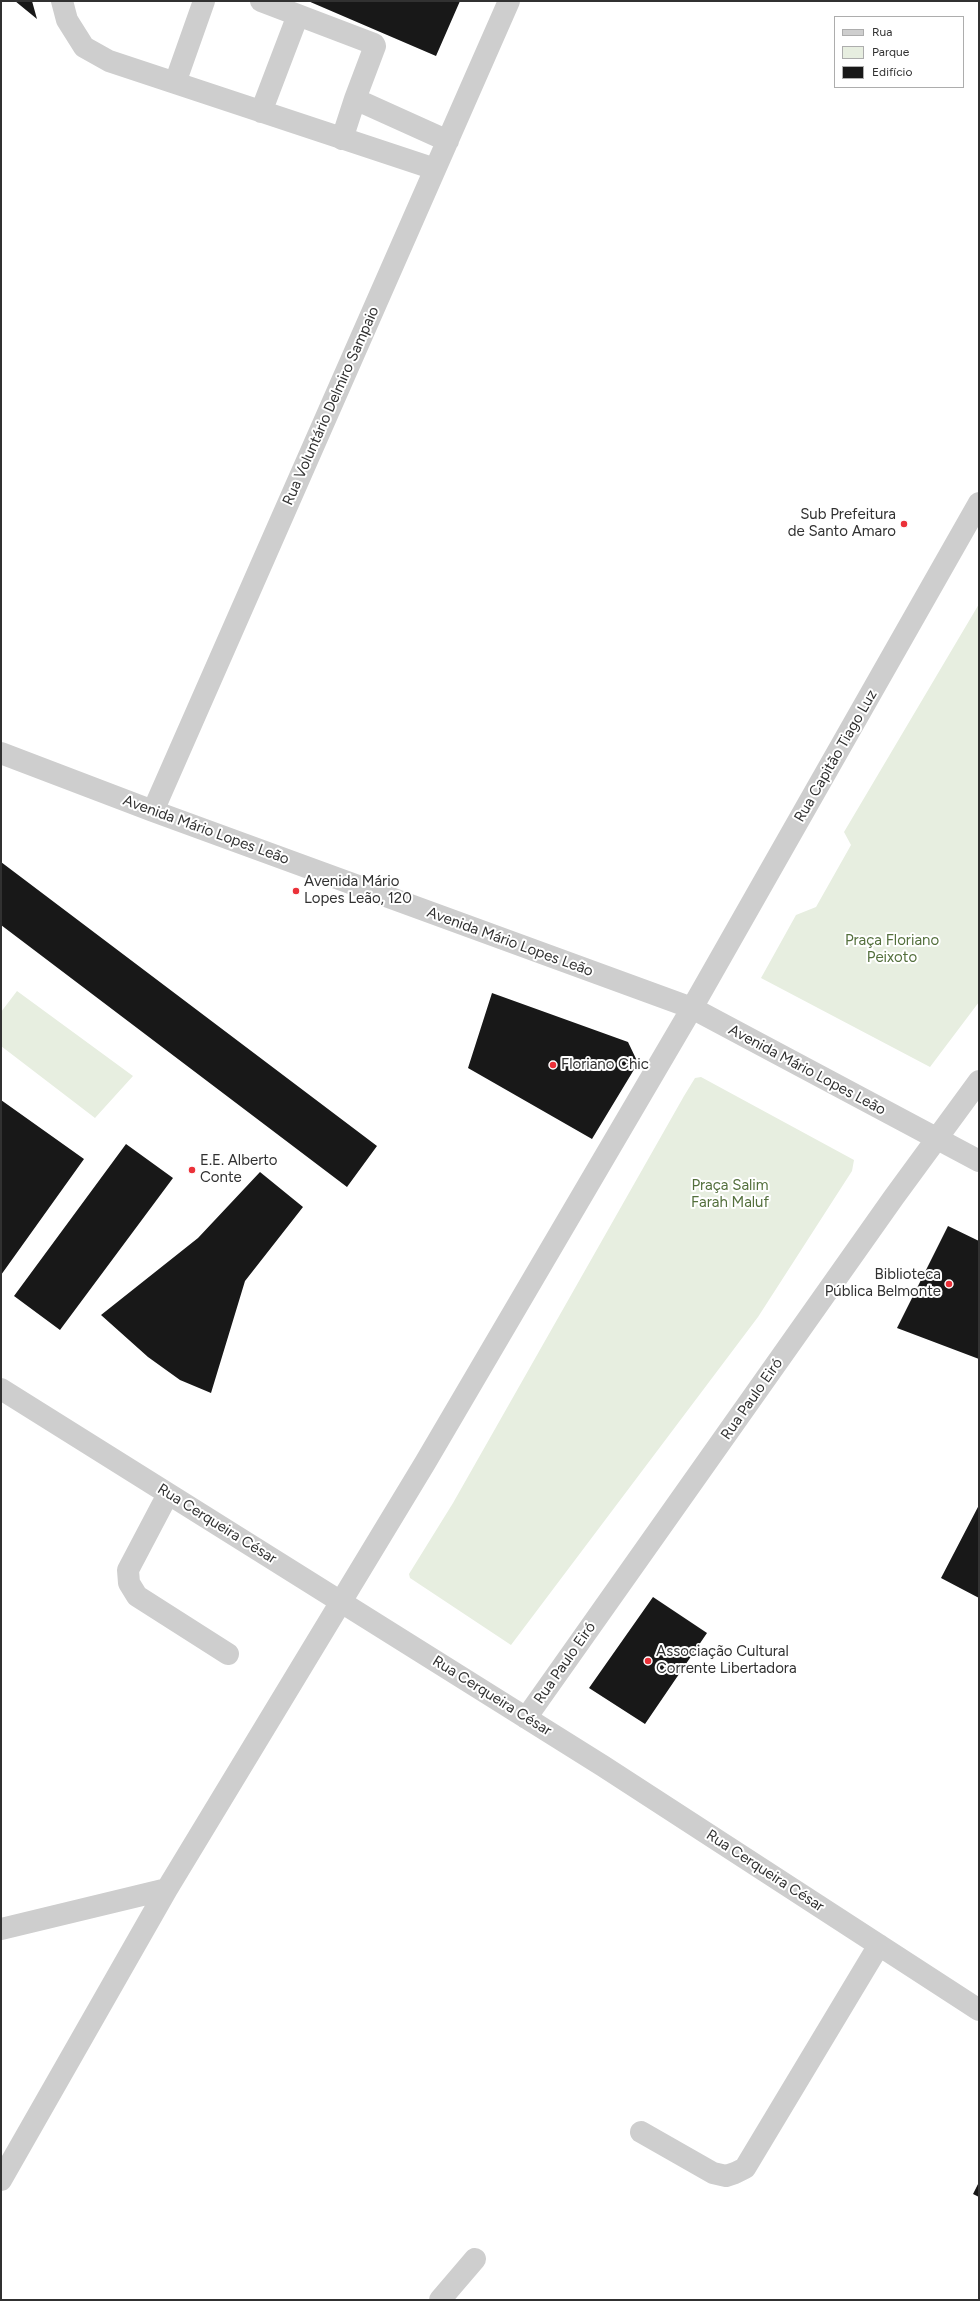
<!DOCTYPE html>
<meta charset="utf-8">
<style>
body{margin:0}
#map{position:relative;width:980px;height:2301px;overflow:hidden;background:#fff;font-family:Figtree,sans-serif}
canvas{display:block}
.frame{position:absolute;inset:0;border:2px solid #313131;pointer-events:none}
.legend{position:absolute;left:834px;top:16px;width:130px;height:72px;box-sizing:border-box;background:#fff;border:1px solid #adadad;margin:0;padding:5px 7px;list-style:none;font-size:12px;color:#313131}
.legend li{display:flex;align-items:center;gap:8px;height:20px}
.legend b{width:20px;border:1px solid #adadad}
</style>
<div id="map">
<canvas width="980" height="2301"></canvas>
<div class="frame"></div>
<ul class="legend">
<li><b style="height:5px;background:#cecece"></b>Rua</li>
<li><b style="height:11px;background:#e7eee0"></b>Parque</li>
<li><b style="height:11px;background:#181818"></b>Edifício</li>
</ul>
</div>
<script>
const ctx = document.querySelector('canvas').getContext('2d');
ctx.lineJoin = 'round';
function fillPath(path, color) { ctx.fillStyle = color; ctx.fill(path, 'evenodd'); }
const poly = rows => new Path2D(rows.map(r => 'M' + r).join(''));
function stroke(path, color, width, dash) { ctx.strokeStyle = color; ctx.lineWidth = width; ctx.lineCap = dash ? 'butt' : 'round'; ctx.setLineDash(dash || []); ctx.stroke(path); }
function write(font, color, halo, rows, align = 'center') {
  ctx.font = font + ' Figtree,sans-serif'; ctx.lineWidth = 4; ctx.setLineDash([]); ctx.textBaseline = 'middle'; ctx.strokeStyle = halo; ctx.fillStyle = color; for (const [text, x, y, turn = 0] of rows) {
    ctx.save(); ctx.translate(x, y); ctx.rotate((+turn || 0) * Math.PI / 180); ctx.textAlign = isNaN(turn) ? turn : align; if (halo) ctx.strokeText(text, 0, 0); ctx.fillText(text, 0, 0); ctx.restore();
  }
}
const green = poly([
 [979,604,979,1002,930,1067,761,978,796,915,816,907,851,845,844,832],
 [17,991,133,1076,95,1118,1,1046,1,1012],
 [701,1077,854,1160,852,1171,758,1317,511,1645,410,1578,409,1574,453,1503,684,1096,695,1078]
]);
const building = poly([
 [15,1,32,1,37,19],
 [308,1,460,1,436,56],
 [1,862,377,1146,347,1187,1,925],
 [492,993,628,1042,638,1063,592,1139,468,1068],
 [1,1100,84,1159,1,1275],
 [126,1144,173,1178,60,1330,14,1296],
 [260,1172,303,1207,245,1281,211,1393,180,1380,148,1357,101,1315,198,1238],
 [948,1226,979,1241,979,1359,897,1328],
 [979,1505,979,1598,941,1578],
 [653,1597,707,1633,645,1724,589,1688],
 [979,2182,979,2197,973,2194]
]);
const minor = poly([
 [62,1,67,20,84,47,109,61,435,169],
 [261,1,374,44,375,46,355,99,448,141],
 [175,83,204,1],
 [261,112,298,15],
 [342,139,355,99],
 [1,753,153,811,692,1008,979,1161],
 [153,811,509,1],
 [1,1389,603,1766,979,2010],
 [168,1494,128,1570,129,1583,137,1596,228,1654],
 [526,1718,894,1197,979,1081],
 [1,1929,167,1889],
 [641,2132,713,2173,726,2176,735,2173,745,2168,879,1945],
 [1,2180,167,1889,425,1463,692,1008,979,503],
 [440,2300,475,2259]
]);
const markers = [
 [904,524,4,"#eb3139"],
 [296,891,4,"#eb3139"],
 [553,1065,4,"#eb3139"],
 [192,1170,4,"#eb3139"],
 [949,1284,4,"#eb3139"],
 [648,1661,4,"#eb3139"]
];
const streetNames = [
 ["Rua Voluntário Delmiro Sampaio",331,406,-66],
 ["Rua Capitão Tiago Luz",836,756,-60],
 ["Avenida Mário Lopes Leão",206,830,20],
 ["Avenida Mário Lopes Leão",510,942,20],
 ["Avenida Mário Lopes Leão",807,1070,28],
 ["Rua Paulo Eiró",752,1399,-55],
 ["Rua Cerqueira César",217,1524,32],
 ["Rua Paulo Eiró",565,1663,-55],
 ["Rua Cerqueira César",492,1696,32],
 ["Rua Cerqueira César",765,1871,33]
];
const poiNames = [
 ["Sub Prefeitura",896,515,"right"],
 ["de Santo Amaro",896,532,"right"],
 ["Avenida Mário",304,882],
 ["Lopes Leão, 120",304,899],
 ["Floriano Chic",561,1065],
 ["E.E. Alberto",200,1161],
 ["Conte",200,1178],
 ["Biblioteca",941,1275,"right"],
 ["Pública Belmonte",941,1292,"right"],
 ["Associação Cultural",656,1652],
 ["Corrente Libertadora",656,1669]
];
const parkNames = [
 ["Praça Floriano",892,941],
 ["Peixoto",892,958],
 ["Praça Salim",730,1186],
 ["Farah Maluf",730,1203]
];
fillPath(green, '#e7eee0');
fillPath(building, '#181818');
stroke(minor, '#cecece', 22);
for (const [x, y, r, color] of markers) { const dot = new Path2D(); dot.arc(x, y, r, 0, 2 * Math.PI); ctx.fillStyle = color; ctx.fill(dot); stroke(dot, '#fff', 1.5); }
write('15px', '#313131', '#fff', streetNames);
write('15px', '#313131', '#fff', poiNames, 'left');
write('15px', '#536f3c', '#fff', parkNames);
</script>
